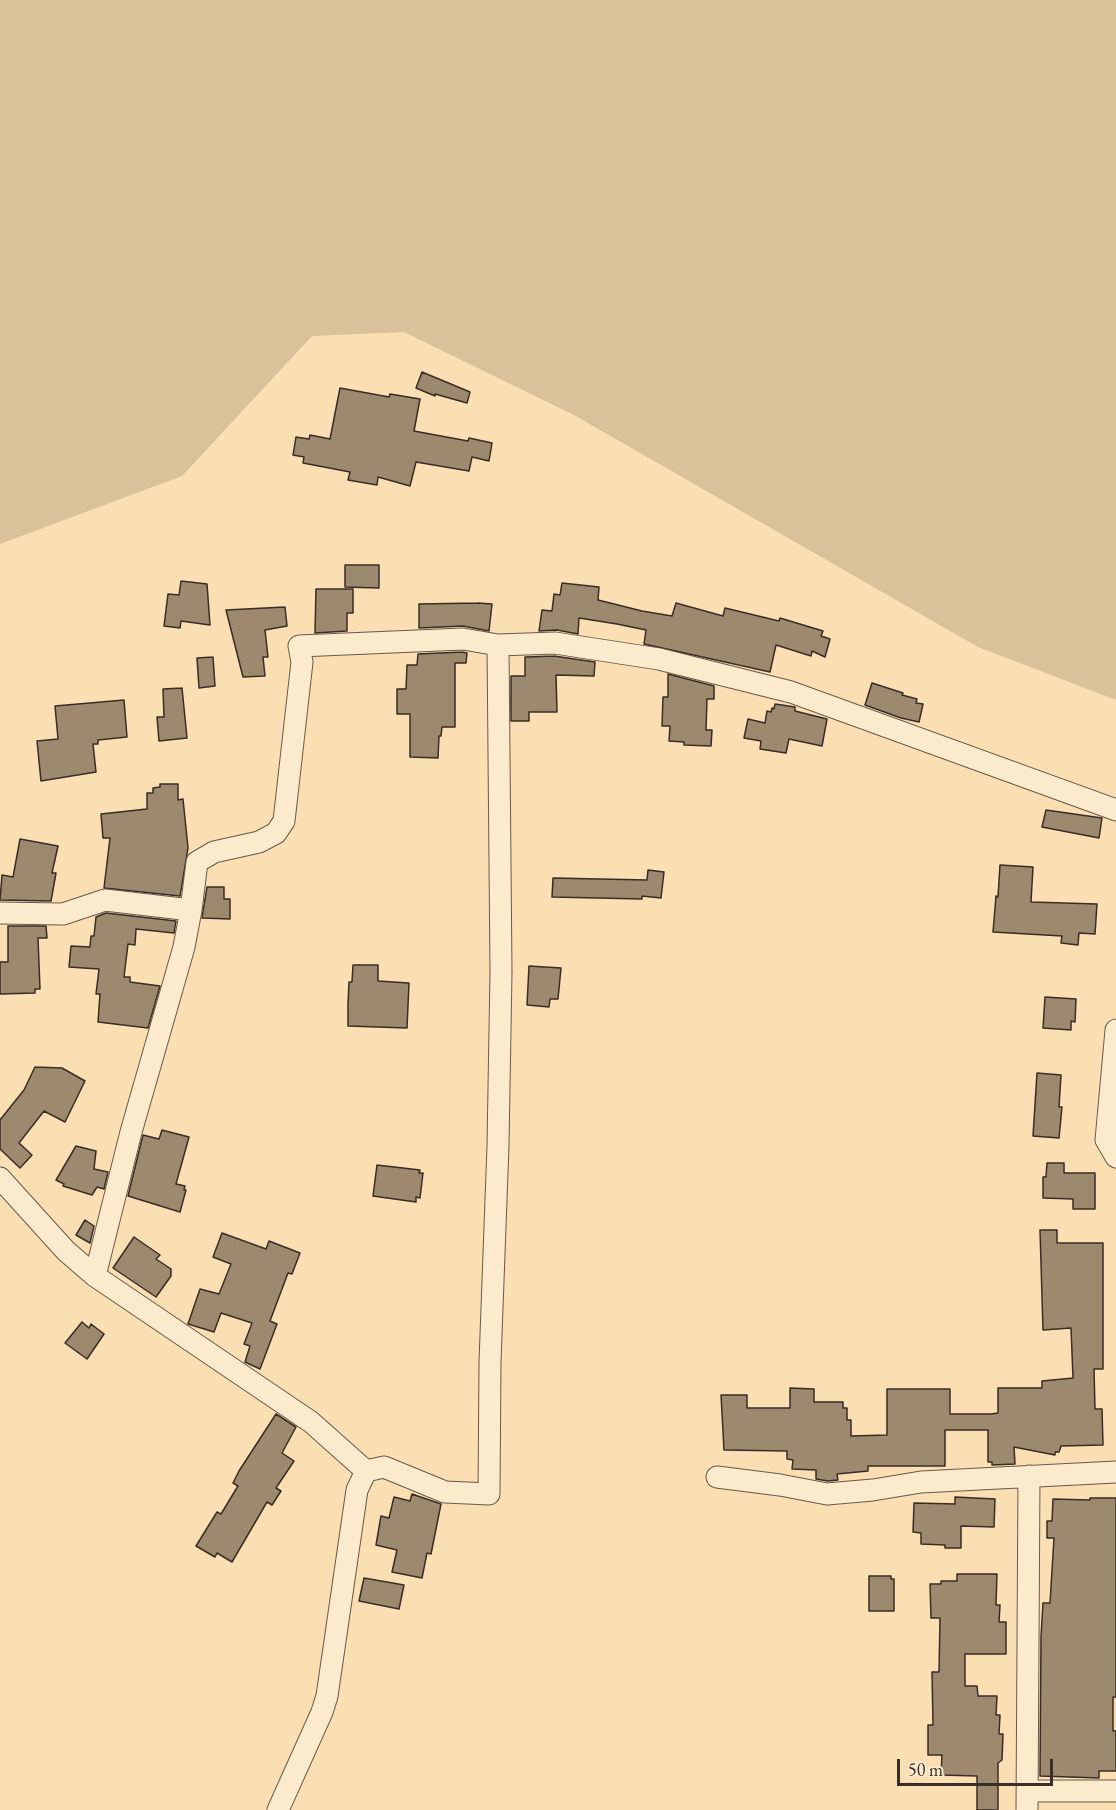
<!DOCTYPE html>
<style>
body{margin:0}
#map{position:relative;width:1116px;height:1810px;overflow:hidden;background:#f9dfb1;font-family:"EB Garamond",serif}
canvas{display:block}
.scale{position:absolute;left:897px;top:1759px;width:156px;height:27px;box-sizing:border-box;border:3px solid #3a2c26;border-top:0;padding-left:8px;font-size:18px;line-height:21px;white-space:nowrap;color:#3a2c26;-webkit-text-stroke:4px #fbeacc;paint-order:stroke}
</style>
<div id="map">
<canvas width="1116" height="1810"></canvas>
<div class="scale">50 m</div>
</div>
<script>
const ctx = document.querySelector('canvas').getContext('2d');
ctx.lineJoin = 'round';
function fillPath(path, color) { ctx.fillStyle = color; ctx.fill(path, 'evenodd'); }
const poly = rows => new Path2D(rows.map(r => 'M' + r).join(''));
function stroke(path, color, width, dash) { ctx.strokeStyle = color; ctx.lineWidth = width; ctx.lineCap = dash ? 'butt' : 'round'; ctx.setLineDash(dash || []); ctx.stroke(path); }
const green = poly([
 [0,0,1116,0,1116,700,978,647,574,415,404,332,312,336,182,476,0,544]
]);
const building = poly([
 [422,372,470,392,467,403,435,394,435,396,416,388,422,372],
 [340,388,389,397,390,394,420,399,414,431,468,441,469,438,492,443,489,461,472,457,469,471,416,462,410,486,378,477,377,485,348,480,350,472,303,463,304,457,293,455,296,437,309,439,310,435,330,439,340,388],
 [345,565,379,565,379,588,345,587,345,565],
 [181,581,207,584,210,625,181,621,180,628,164,626,168,594,179,595,181,581],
 [562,583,599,587,598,600,642,611,672,616,676,603,723,616,725,608,779,621,780,618,823,631,821,636,830,639,825,657,812,651,811,656,776,645,770,672,644,644,646,630,617,624,579,618,578,634,557,630,539,631,542,610,552,611,554,594,560,595,562,583],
 [316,589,353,589,353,613,347,613,347,631,315,633,316,589],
 [478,603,492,604,489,631,463,626,419,628,419,604,478,603],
 [285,607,287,626,265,630,268,657,263,657,265,676,243,677,226,610,285,607],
 [462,652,467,653,466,663,455,663,455,727,442,727,441,736,439,736,438,758,410,757,410,714,397,714,397,689,406,689,407,665,417,665,418,654,462,652],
 [554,656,595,662,594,676,556,675,557,712,529,712,529,721,511,721,511,676,525,676,525,657,554,656],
 [213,657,215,686,199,688,197,658,213,657],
 [668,674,714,686,714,699,707,699,706,730,712,730,711,746,684,745,684,742,669,741,670,726,662,726,663,697,668,697,668,674],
 [872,683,903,693,902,695,917,699,916,703,923,704,919,722,901,718,865,705,872,683],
 [182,688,187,738,159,741,157,717,164,717,163,689,182,688],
 [124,700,127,737,98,740,98,744,93,744,96,772,41,781,37,741,58,739,55,706,124,700],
 [775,704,795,707,795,711,827,719,822,746,789,739,786,753,760,749,761,741,744,738,748,719,765,723,767,711,771,712,772,708,774,709,775,704],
 [160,784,178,784,178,800,183,799,188,848,180,896,104,888,110,838,103,838,101,814,147,809,147,793,153,793,153,788,160,787,160,784],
 [1046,810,1102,818,1099,838,1042,827,1046,810],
 [20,839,58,846,52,873,56,873,51,901,0,900,2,875,13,877,20,839],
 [1000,865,1033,867,1031,902,1097,904,1095,934,1079,933,1078,945,1061,943,1062,936,993,932,996,896,998,897,1000,865],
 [648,870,664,872,661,898,642,896,642,899,552,897,553,878,647,880,648,870],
 [207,887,224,887,224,899,230,899,230,919,202,918,207,887],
 [106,913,176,921,174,933,136,929,135,945,128,944,124,977,130,977,130,982,160,986,148,1028,98,1022,100,994,96,994,99,969,69,967,71,946,90,947,91,936,94,936,96,917,106,913],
 [8,926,46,926,47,938,38,938,40,989,35,989,35,993,0,994,0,962,8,962,8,926],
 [353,965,378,965,378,981,409,983,407,1028,348,1026,348,1004,349,982,352,982,353,965],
 [529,966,561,968,558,999,550,999,549,1007,527,1005,529,966],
 [1045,997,1076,999,1075,1022,1071,1021,1071,1030,1043,1028,1045,997],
 [35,1067,62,1068,85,1081,65,1122,44,1111,19,1143,32,1155,20,1168,0,1149,0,1120,24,1090,35,1067],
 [1037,1073,1061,1075,1059,1107,1062,1107,1059,1138,1033,1136,1037,1073],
 [162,1130,189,1137,176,1184,185,1186,184,1190,186,1190,180,1212,128,1196,143,1135,159,1139,162,1130],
 [76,1146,96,1151,94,1169,108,1172,104,1189,97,1187,92,1195,63,1186,64,1184,56,1180,76,1146],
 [1047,1163,1064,1163,1064,1173,1095,1173,1095,1209,1073,1209,1073,1199,1043,1198,1043,1177,1046,1177,1047,1163],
 [377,1165,420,1170,419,1173,423,1173,420,1198,416,1197,416,1202,373,1196,377,1165],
 [85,1220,94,1226,90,1243,76,1235,85,1220],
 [1040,1230,1057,1230,1057,1243,1103,1243,1103,1369,1094,1369,1095,1409,1102,1409,1103,1445,1061,1446,1059,1452,1055,1452,1055,1455,1014,1447,1015,1464,992,1465,992,1462,988,1462,988,1430,945,1430,945,1466,868,1466,868,1471,837,1474,838,1480,828,1481,816,1479,816,1470,792,1469,793,1460,787,1459,787,1451,724,1450,721,1395,747,1395,747,1408,790,1408,790,1388,814,1389,814,1402,843,1402,843,1408,847,1408,847,1420,851,1420,851,1436,887,1435,887,1389,950,1389,950,1414,991,1414,998,1413,998,1388,1042,1388,1042,1381,1073,1378,1071,1328,1043,1330,1040,1230],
 [222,1233,266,1249,269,1241,300,1253,292,1274,288,1273,270,1321,277,1324,260,1369,245,1362,250,1346,244,1344,252,1323,221,1313,214,1332,188,1324,200,1289,219,1294,231,1264,213,1257,222,1233],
 [134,1237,160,1255,156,1259,171,1269,171,1276,156,1297,113,1268,134,1237],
 [82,1322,89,1328,91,1324,104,1334,87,1359,65,1343,82,1322],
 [276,1414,296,1427,282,1453,294,1461,276,1488,281,1491,272,1505,267,1502,232,1562,217,1553,215,1557,196,1546,217,1512,221,1514,238,1486,233,1483,239,1471,276,1414],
 [412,1494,441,1504,431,1554,427,1553,422,1578,392,1572,397,1550,376,1545,381,1516,389,1518,394,1497,410,1501,412,1494],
 [955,1497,995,1499,994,1527,961,1526,961,1548,945,1548,945,1545,921,1544,921,1533,913,1532,914,1503,955,1504,955,1497],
 [1090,1498,1116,1498,1116,1697,1113,1697,1113,1731,1116,1731,1116,1771,1099,1771,1099,1778,1040,1776,1041,1637,1043,1603,1050,1603,1054,1538,1047,1538,1047,1521,1052,1521,1053,1499,1090,1500,1090,1498],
 [957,1574,997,1574,996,1605,1000,1605,999,1622,1006,1622,1006,1654,965,1654,965,1686,977,1686,978,1696,997,1696,996,1715,1000,1715,999,1734,1003,1734,1002,1760,998,1763,998,1810,977,1810,977,1776,941,1775,942,1755,928,1755,928,1725,933,1725,932,1672,939,1672,940,1618,931,1618,930,1584,941,1584,941,1581,957,1581,957,1574],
 [869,1576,891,1576,891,1579,894,1579,894,1611,869,1611,869,1576],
 [364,1578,404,1585,399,1609,359,1601,364,1578]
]);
const minor = poly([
 [0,913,63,914,105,900,191,910],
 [1116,1030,1106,1140,1116,1157],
 [0,1178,66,1251,95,1276,311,1422,366,1471],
 [95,1276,131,1132,184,947,191,910,197,862,214,852,259,842,276,833,284,821,302,662,299,646,463,639,498,645,555,643,659,659,791,692,1116,810],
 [366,1471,384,1467,445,1492,489,1494,490,1362,498,1146,501,972,498,645],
 [717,1477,780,1485,827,1494,873,1490,921,1482,1116,1472],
 [1029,1791,1116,1791],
 [278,1810,322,1712,327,1696,357,1490,366,1471],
 [1027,1810,1029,1476]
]);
fillPath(green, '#d9c199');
fillPath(building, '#9d896e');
stroke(building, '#3a2c26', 1.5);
stroke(minor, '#6a5949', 23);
stroke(minor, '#fbeacc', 21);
</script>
